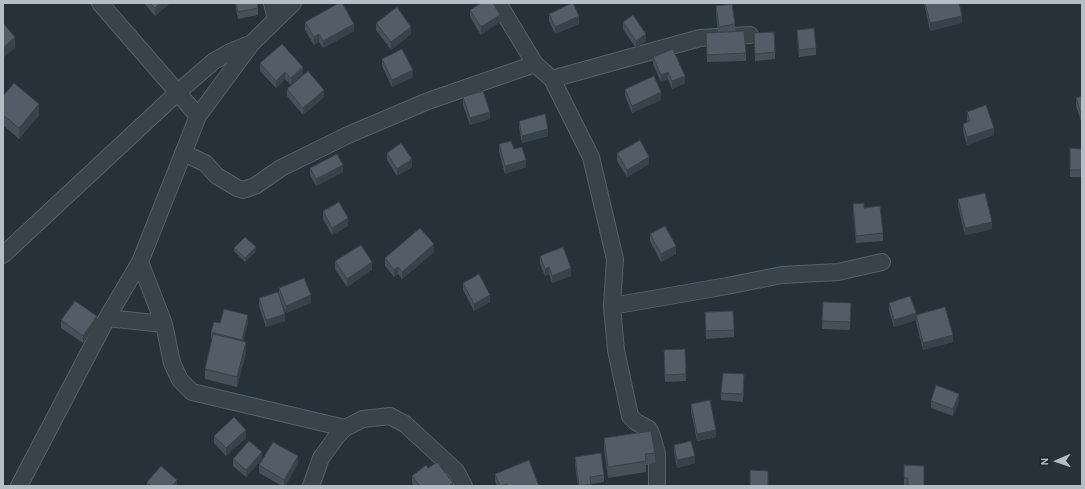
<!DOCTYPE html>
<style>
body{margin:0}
#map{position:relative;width:1085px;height:489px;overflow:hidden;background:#26313a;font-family:"Alegreya Sans",sans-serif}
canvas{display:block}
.frame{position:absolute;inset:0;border:4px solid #b5bdc6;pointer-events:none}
.north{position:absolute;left:1037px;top:441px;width:40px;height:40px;-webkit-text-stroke:3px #1f272f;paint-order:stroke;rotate:268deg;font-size:11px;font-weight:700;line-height:16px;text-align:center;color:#b5bdc6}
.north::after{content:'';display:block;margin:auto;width:14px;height:18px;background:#b5bdc6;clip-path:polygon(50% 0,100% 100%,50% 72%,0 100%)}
</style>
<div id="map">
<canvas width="1085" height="489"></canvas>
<div class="frame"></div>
<div class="north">N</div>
</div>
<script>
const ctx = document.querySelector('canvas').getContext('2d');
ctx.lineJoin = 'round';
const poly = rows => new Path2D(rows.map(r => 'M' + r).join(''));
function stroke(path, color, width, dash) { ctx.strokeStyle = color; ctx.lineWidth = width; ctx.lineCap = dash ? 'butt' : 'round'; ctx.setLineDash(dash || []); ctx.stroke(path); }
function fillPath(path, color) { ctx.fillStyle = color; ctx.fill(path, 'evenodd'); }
const street = poly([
 [100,3,198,116],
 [272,3,276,19],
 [498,3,535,64,552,79,591,157,615,259,612,306,616,350,630,416,636,422,649,429,652,436,657,454,657,486],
 [552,79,700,38,750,35],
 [183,153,205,163,217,176,237,188,243,190,255,186,281,168,348,135,428,101,535,64],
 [3,255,177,93,214,61,230,52,252,43],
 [140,262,164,324],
 [612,306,727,286,782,275,838,272,882,262],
 [107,318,164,324,172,363,180,380,192,392,345,428],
 [19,486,107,318,140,262,198,116,252,43,293,3],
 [311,486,321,458,337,436,345,428,363,419,390,416,405,424,456,471,464,486]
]);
const wall = poly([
 [144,3,170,3,155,16],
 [235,3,257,3,258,8,258,15,238,19],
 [924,3,959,3,962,23,930,31],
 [716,6,735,24,735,32,746,53,746,61,707,62,706,33,718,33,716,13],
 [470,10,500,22,481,35,470,17],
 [549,14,579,24,555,34,549,21],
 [305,22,354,31,323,48,319,42,314,45,305,30],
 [623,22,646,41,636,48,623,29],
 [376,23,411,34,391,50,376,30],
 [797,30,816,48,816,55,799,57,797,37],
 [754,33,775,52,775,59,755,61],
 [653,57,685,83,672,89,668,79,661,82,653,64],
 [382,59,413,77,392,87,382,66],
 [260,63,303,74,291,85,285,79,276,88,260,71],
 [287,89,324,97,303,115,287,96],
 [625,89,661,100,632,113,625,96],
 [3,96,39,115,19,139,3,125],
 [1082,96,1082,124,1076,106,1076,98],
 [463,97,490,119,470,125,463,105],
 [967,112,994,135,967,145,963,131,963,124,968,122,967,120],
 [519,121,548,136,522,143,519,128],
 [499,144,514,149,526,167,505,174,499,152],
 [1082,149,1082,177,1070,177,1070,170],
 [387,153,412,167,397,176,387,160],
 [617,153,649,164,627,177,617,161],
 [310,168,343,172,316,186,310,175],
 [958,199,992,229,965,235,958,206],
 [853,204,883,233,883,241,856,243,853,212],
 [323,211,348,226,332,235,323,219],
 [650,234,676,254,661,262,650,241],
 [234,248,256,251,245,262,234,251],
 [434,252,402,279,398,274,394,277,385,266,385,258],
 [540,256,571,276,552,283,549,274,545,276,540,264],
 [335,261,372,270,347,287,335,269],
 [463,283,490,302,474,311,463,290],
 [279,288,311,303,286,313,281,301,285,321,266,327,259,306,259,298,279,294],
 [823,302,851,303,850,330,822,329],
 [889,303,916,320,894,327,889,310],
 [705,312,734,330,734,337,706,339],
 [916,315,953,342,923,350,916,322],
 [61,320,97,324,83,343,61,328],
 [248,322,243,342,246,353,237,387,205,379,205,369,212,339,211,339,211,332,220,323],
 [685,349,686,381,665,382,664,357],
 [744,381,743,402,721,400,721,393],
 [931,401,959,401,953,416,931,408],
 [691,404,716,437,697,441,691,411],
 [214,436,246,438,226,456,214,443],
 [604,438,655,453,655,463,646,465,646,472,608,478,604,449],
 [674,445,695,463,677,468,674,452],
 [575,457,604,475,604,482,591,484,591,486,578,486,575,465],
 [233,459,262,459,246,477,233,466],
 [298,464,285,486,282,486,259,473,259,465],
 [904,465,924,466,908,486,904,485],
 [428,468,453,486,414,486,412,483,412,476],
 [495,474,539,486,497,486,495,481],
 [147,482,177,486,147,486]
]);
const shadedWall = poly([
 [161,3,170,3,155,16,155,8],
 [500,15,500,22,481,35,481,27],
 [579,16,579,24,555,34,555,27],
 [962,16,962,23,930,31,930,23],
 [354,24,354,31,323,48,323,41],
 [411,27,411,34,391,50,391,42],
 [319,34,319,42,314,45,314,37],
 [646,34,646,41,636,48,636,41],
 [15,37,15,48,3,58,3,48],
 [303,67,303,74,291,85,291,78],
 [413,70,413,77,392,87,392,80],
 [285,72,285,79,276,88,276,81],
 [668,72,668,79,661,82,661,75],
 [685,76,685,83,672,89,672,81],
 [324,90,324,97,303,115,303,108],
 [661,92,661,100,632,113,632,106],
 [39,104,39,115,19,139,19,128],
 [490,112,490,119,470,125,470,118],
 [994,128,994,135,967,145,967,137],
 [548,129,548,136,522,143,522,136],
 [649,157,649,164,627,177,627,170],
 [412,159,412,167,397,176,397,169],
 [526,160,526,167,505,174,505,166],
 [343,165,343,172,316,186,316,179],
 [348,218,348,226,332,235,332,228],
 [992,222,992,229,965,235,965,228],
 [434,244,434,252,402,279,402,272],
 [676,246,676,254,661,262,661,254],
 [256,247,256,251,245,262,245,258],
 [372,262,372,270,347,287,347,279],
 [398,267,398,274,394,277,394,270],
 [549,267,549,274,545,276,545,269],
 [571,268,571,276,552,283,552,276],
 [311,295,311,303,286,313,286,306],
 [490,295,490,302,474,311,474,304],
 [916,313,916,320,894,327,894,320],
 [285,314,285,321,266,327,266,320],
 [248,315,248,322,242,347,242,340],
 [97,316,97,324,83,343,83,336],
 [953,335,953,342,923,350,923,343],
 [246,342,246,353,237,387,237,377],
 [959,394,959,401,953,416,953,409],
 [246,430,246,438,226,456,226,448],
 [716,430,716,437,697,441,697,434],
 [262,452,262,459,246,477,246,470],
 [298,456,298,464,285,486,284,486,284,480],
 [695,456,695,463,677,468,677,460],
 [177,480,177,486,172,486],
 [453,483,453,486,449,486]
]);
const building = poly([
 [150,3,161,3,155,8,150,3],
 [236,3,257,3,258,8,238,12,236,3],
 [339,3,342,3,354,24,323,41,319,34,314,37,305,22,339,3],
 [481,3,493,3,500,15,481,27,470,10,481,3],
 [572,3,573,3,579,16,555,27,549,14,572,3],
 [925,3,959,3,962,16,930,23,925,3],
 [732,4,735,24,719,27,716,6,732,4],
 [397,7,411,27,391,42,376,23,397,7],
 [633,15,646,34,636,41,623,22,633,15],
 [3,23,15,37,3,48,3,23],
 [814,28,816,48,799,50,797,30,814,28],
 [744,31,746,53,707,55,706,33,744,31],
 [774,32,775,52,755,54,754,33,774,32],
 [282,44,303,67,291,78,285,72,276,81,260,63,282,44],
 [402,49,413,70,392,80,382,59,402,49],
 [673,49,685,76,672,81,668,72,661,75,653,57,673,49],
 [308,71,324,90,303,108,287,89,308,71],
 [654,76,661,92,632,106,625,89,654,76],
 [14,83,39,104,19,128,3,115,3,96,14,83],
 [483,91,490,112,470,118,463,97,483,91],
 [1082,96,1082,117,1076,98,1082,96],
 [986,105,994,128,967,137,963,124,970,121,967,112,986,105],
 [545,114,548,129,522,136,519,121,545,114],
 [640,140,649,157,627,170,617,153,640,140],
 [511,141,514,149,522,147,526,160,505,166,499,144,511,141],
 [401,143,412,159,397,169,387,153,401,143],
 [1070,148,1082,149,1082,170,1070,170,1070,148],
 [337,154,343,165,316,179,310,168,337,154],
 [985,193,992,222,965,228,958,199,985,193],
 [339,202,348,218,332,228,323,211,339,202],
 [864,203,864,208,880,206,883,233,856,236,853,204,864,203],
 [665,226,676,246,661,254,650,234,665,226],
 [420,228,434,244,402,272,398,267,394,270,385,258,420,228],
 [245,237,256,247,245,258,234,248,245,237],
 [361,245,372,262,347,279,335,261,361,245],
 [563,247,571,268,552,276,549,267,545,269,540,256,563,247],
 [479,274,490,295,474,304,463,283,479,274],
 [304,278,311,295,286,306,279,288,304,278],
 [278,292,285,314,266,320,259,298,278,292],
 [910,296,916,313,894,320,889,303,910,296],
 [75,301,97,316,83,336,61,320,75,301],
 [823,302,851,303,850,322,822,321,823,302],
 [945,307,953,335,923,343,916,315,945,307],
 [224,309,248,315,242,340,211,332,214,322,220,323,224,309],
 [733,311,734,330,706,331,705,312,733,311],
 [213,334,246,342,237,377,205,369,213,334],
 [685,349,686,374,665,375,664,350,685,349],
 [723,373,744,374,743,394,721,393,723,373],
 [936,385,959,394,953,409,931,401,936,385],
 [710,400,716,430,697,434,691,404,710,400],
 [234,417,246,430,226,448,214,436,234,417],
 [651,431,655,453,645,454,646,461,608,467,604,438,651,431],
 [249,441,262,452,246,470,233,459,249,441],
 [691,441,695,456,677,460,674,445,691,441],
 [273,442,298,456,284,480,259,465,273,442],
 [601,453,604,475,590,477,591,484,579,486,575,457,601,453],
 [529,460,539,486,508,486,507,484,500,486,495,474,529,460],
 [437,462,453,483,449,486,420,486,412,476,426,465,428,468,437,462],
 [904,465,924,466,924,486,908,486,908,478,904,478,904,465],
 [161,466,177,480,172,486,151,486,147,482,161,466],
 [750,470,768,471,768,486,750,486,750,470]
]);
stroke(street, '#586068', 18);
stroke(street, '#3a424a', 16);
fillPath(wall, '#475059');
fillPath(shadedWall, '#394149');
fillPath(building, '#525d68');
stroke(building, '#394149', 1);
</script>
